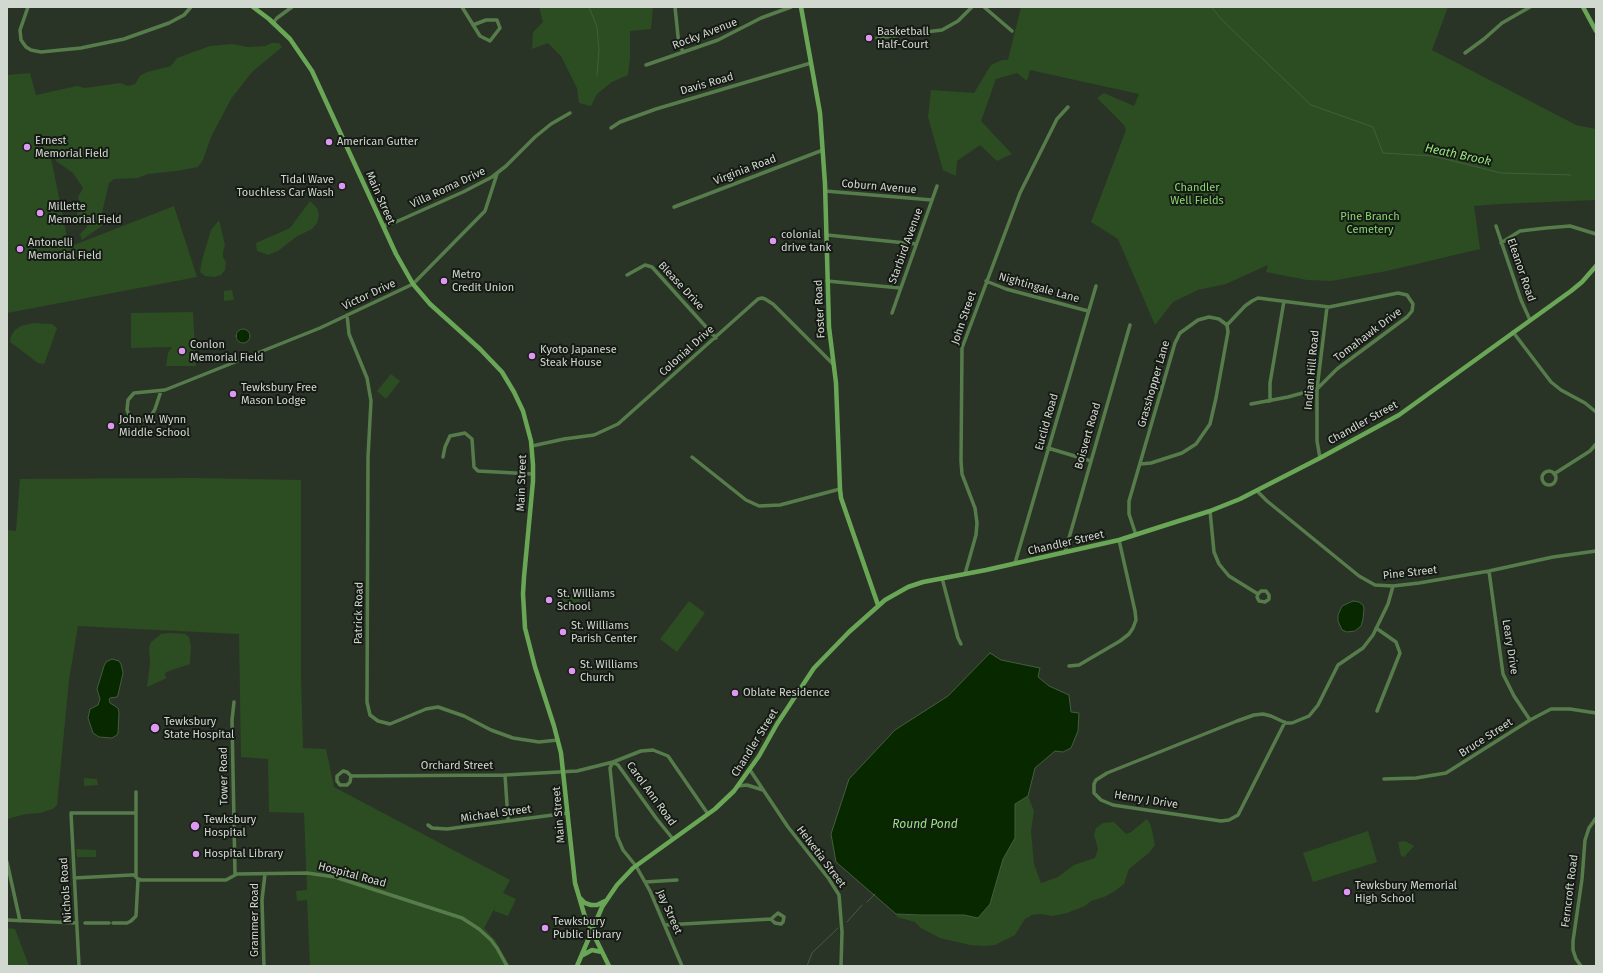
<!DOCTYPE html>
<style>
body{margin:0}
#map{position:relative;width:1603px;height:973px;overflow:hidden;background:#2a3426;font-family:"Fira Sans",sans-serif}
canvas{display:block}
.frame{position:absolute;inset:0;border:8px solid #d1d8cf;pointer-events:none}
</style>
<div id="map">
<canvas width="1603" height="973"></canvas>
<div class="frame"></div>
</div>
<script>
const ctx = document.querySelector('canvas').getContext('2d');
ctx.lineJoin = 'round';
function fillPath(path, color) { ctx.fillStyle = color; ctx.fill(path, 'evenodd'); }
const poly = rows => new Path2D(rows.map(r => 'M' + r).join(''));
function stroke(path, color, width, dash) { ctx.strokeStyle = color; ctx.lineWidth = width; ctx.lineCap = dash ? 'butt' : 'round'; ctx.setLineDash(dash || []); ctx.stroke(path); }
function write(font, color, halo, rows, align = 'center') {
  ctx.font = font + ' "Fira Sans",sans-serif'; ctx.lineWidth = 4; ctx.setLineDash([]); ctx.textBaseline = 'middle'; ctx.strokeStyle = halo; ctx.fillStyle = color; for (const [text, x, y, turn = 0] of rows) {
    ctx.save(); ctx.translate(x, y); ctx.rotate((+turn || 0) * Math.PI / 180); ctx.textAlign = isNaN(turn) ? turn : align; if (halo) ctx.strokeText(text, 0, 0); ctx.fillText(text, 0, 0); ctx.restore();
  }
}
const green = poly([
 [539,7,653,7,651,29,630,31,630,58,628,75,612,82,597,94,591,106,579,103,577,88,561,56,548,43,532,49,533,32,543,22],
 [1021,7,1448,7,1432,50,1576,125,1596,129,1596,200,1500,204,1474,206,1480,249,1387,271,1331,281,1307,280,1266,272,1268,265,1226,284,1198,290,1173,302,1155,325,1118,239,1091,222,1126,130,1124,125,1097,98,1104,93,1134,106,1139,94,1030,70,1027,81,1017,73,996,79,981,121,1012,154,997,161,980,145,957,161,956,176,943,170,928,117,931,90,974,93,991,65,1002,60,1008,60],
 [272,43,279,43,282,47,252,72,231,99,211,137,203,160,198,167,176,171,148,174,138,178,114,179,109,183,104,204,102,213,104,218,103,225,82,240,80,234,87,227,86,221,77,215,77,208,79,205,78,197,83,188,73,173,56,161,49,148,69,247,174,206,197,277,7,313,7,75,30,73,36,95,77,86,85,88,120,83,128,86,135,84,140,76,147,72,171,66,177,58,210,46,232,44,248,47,265,46],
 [310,201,317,208,319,215,317,223,312,229,296,237,278,251,268,255,257,251,256,243,290,228],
 [219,220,225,245,223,252,223,257,226,262,225,270,221,275,215,277,205,276,200,272,202,260,211,230],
 [232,290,234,300,224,301,224,291],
 [193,312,196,366,166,366,168,353,172,347,131,348,131,313],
 [33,323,52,324,57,328,45,362,44,364,38,363,10,342,11,336,15,330,21,326],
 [391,374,400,381,386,399,377,391],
 [194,478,301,480,301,676,303,748,326,749,334,787,510,880,503,893,516,899,508,916,494,911,496,906,484,928,495,940,510,966,310,966,307,900,297,901,296,891,307,890,304,813,269,812,268,759,241,757,239,634,78,626,69,680,57,805,53,809,40,813,26,814,7,819,7,530,16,531,20,479],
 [579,595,580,606,564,608,562,597],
 [689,601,705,613,677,652,660,639],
 [169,633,185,634,189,637,191,646,190,664,166,672,165,676,167,678,147,687,150,663,149,648,151,642,161,634],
 [84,778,97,779,98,785,84,786],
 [1028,796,1034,811,1031,831,1034,864,1041,883,1058,877,1074,865,1095,858,1098,849,1094,835,1096,828,1103,823,1114,822,1126,834,1131,832,1147,819,1151,826,1155,845,1149,853,1129,869,1124,884,1115,891,1104,897,1091,901,1085,906,1067,913,1053,916,1040,914,1032,915,1025,919,1015,935,995,945,983,946,970,945,940,938,921,928,915,922,897,917,896,914,921,915,1015,804],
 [1368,831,1377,862,1313,882,1303,853],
 [1405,841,1414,846,1404,857,1401,856,1398,842],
 [76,849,96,850,96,857,77,857],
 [7,928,15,929,29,966,7,966]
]);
const water = poly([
 '236 336a7 7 0 1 1 14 0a7 7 0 1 1-14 0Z',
 [1353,601,1359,602,1363,605,1364,608,1363,619,1361,626,1355,631,1347,632,1342,630,1338,621,1338,615,1342,606,1353,601],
 [990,653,1001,660,1040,668,1038,677,1049,686,1069,695,1071,712,1079,713,1078,731,1071,748,1063,752,1055,751,1035,768,1028,796,1015,804,1015,838,1003,859,990,904,978,918,964,915,921,915,896,914,836,862,831,834,849,779,895,730,948,696,990,653],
 [112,659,119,661,121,664,123,673,118,695,117,697,110,698,109,700,110,703,118,708,119,713,118,733,117,735,112,738,99,737,93,733,88,718,90,709,98,705,100,699,97,689,104,666,106,662,112,659]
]);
const stream = poly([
 [589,7,597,27,599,50,597,75],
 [1211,7,1224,22,1311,105,1373,127,1383,153,1433,156,1501,173,1571,175],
 [867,902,875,894],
 [847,922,862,905],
 [807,966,812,953,838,928]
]);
const street = poly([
 [28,7,20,30,21,40,26,47,31,50,41,52,81,48,124,39,169,23,184,15,191,7],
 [462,7,480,36,490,41,500,28,497,20,486,20,473,25],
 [675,7,679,46,684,52],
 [984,7,1012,31],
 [273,23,277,18,292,7],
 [877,38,942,30,958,21,972,7],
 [1465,53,1484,39,1502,23,1530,7],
 [646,65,718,40,761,18,791,7],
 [611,128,620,122,656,109,811,63],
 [825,191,932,200],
 [674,207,823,150],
 [383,226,398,221,463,192,492,177,506,166,535,137,551,124,570,113],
 [1496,226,1521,300,1530,320],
 [827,235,916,244],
 [1501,243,1520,231,1546,228,1570,226,1596,234],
 [627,275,645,265,652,267,716,338],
 [827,281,900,288],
 [986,281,1006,289,1088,311],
 [892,313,937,186],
 [347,315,349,334,367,378,371,401,368,457,367,702,370,715,378,721,390,724,426,709,438,707,464,716,491,730,513,738,539,742,558,740],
 [1227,325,1245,306,1252,301,1258,298,1329,307,1398,293,1407,295,1413,304,1412,311,1407,317,1337,369,1317,389,1288,397,1251,404],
 [1513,332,1551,382,1561,390,1585,403,1596,412],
 [161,391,155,409,151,416,146,419,139,421,132,419,129,415,127,410,128,400,134,393,165,390,320,328,413,284,485,211,497,174],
 [1270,401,1270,383,1284,301],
 [532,446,564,439,594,435,618,424,758,299,762,298,765,299,773,304,833,364],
 [1048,448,1091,461],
 [443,457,445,447,450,436,465,433,472,439,474,467,478,471,533,474],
 [692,457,746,500,759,506,780,505,840,489],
 [1320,458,1317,441,1317,389,1327,307],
 '1542 478a7 7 0 1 1 14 0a7 7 0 1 1-14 0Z',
 [1554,474,1590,451,1596,444],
 [1257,491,1267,501,1359,576,1375,585,1393,586,1419,583,1489,571,1553,557,1596,551],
 [1210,511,1214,552,1219,564,1229,576,1258,594,1257,597,1259,601,1265,602,1269,599,1269,595,1266,591,1261,591,1258,594],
 [1136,535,1129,514,1129,501,1175,343,1180,333,1198,320,1209,317,1219,319,1227,325,1228,332,1216,398,1210,424,1196,444,1182,453,1151,463,1141,464],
 [1065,552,1130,325],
 [1015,563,1096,286],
 [1489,571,1503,674,1514,696,1530,720],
 [965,574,976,535,977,523,975,508,962,474,961,461,962,348,1020,193,1057,119,1068,107],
 [942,578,958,638,961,644],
 [1376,628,1396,642,1400,653,1377,711],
 [1069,666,1079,665,1120,641,1129,634,1133,628,1136,620,1135,611,1119,540],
 [234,702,232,720,235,874],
 [1285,722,1238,815,1229,820,1221,821,1113,805,1101,800,1094,793,1094,784,1096,780,1107,773,1237,721,1254,715,1263,714,1271,716,1286,723,1292,723,1309,716,1318,705,1338,665,1363,648,1373,635,1388,604,1393,586],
 [750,770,788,827,829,879,839,895,842,932,841,966],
 [505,775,508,820],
 [351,776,350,782,347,785,340,785,337,781,337,776,343,771,347,772,351,776,505,775,577,771,613,762,641,751,653,750,668,756,708,814],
 [1384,779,1416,778,1446,773,1530,720,1551,709,1570,709,1596,713],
 [738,786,747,785,763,790],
 [428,825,432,828,447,829,568,813],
 [673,839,656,818,618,765,613,762,610,768,617,836,623,850,636,866,650,891,682,966],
 [7,862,20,921],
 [136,876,136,792],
 [74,878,131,875,134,875,138,879,141,880,226,880,237,874,307,873,335,877,462,918,479,929,491,940,497,948,507,966],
 [645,882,677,880],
 [7,920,77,923],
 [85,923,109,923],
 [113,923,127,923,131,921,136,916,138,879],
 [665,925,771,919,775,923,781,924,783,922,784,917,778,913,771,919],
 [79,966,71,813,136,813],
 [264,966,262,900,265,874],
 [1581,966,1576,959,1573,950,1573,941,1582,879,1585,840,1589,828,1596,818]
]);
const secondary = poly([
 [253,7,269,19,290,39,312,71,396,254,413,284,430,304,480,349,502,372,514,392,523,411,531,441,533,465,533,481,524,577,523,594,525,628,535,667,554,726,561,753,575,883,585,917,609,966],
 [801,7,820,113,825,184,829,327,836,383,840,489,841,498,878,605],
 [1583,7,1596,31],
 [580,898,585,903,591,905,597,905,605,901],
 [583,955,592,950,602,952],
 [577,966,602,907,617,885,633,868,715,809,734,791,759,756,777,724,814,668,849,632,885,600,908,587,923,582,986,570,1119,540,1210,511,1240,499,1320,458,1399,415,1571,291,1582,282,1596,266]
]);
const markers = [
 [869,38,4,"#de98f2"],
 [329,142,4,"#de98f2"],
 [27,147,4,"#de98f2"],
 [342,186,4,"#de98f2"],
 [40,213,4,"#de98f2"],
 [773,241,4,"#de98f2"],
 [20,249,4,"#de98f2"],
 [444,281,4,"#de98f2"],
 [182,351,4,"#de98f2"],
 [532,356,4,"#de98f2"],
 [233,394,4,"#de98f2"],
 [111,426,4,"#de98f2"],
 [549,600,4,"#de98f2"],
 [563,632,4,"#de98f2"],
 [572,671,4,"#de98f2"],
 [735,693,4,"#de98f2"],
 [155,728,5,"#de98f2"],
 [195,826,5,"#de98f2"],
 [196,854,4,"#de98f2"],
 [1347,892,4,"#de98f2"],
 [545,928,4,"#de98f2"]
];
const poiNames = [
 ["Basketball",877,32],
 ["Half-Court",877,45],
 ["Ernest",35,141],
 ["Memorial Field",35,154],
 ["American Gutter",337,142],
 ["Tidal Wave",334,180,"right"],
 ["Touchless Car Wash",334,193,"right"],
 ["Millette",48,207],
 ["Memorial Field",48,220],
 ["colonial",781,235],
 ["drive tank",781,248],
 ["Antonelli",28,243],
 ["Memorial Field",28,256],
 ["Metro",452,275],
 ["Credit Union",452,288],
 ["Conlon",190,345],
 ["Memorial Field",190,358],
 ["Kyoto Japanese",540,350],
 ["Steak House",540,363],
 ["Tewksbury Free",241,388],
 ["Mason Lodge",241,401],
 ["John W. Wynn",119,420],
 ["Middle School",119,433],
 ["St. Williams",557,594],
 ["School",557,607],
 ["St. Williams",571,626],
 ["Parish Center",571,639],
 ["St. Williams",580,665],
 ["Church",580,678],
 ["Oblate Residence",743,693],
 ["Tewksbury",164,722],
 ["State Hospital",164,735],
 ["Tewksbury",204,820],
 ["Hospital",204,833],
 ["Hospital Library",204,854],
 ["Tewksbury Memorial",1355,886],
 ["High School",1355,899],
 ["Tewksbury",553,922],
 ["Public Library",553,935]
];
const streetNames = [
 ["Rocky Avenue",705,34,-21],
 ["Davis Road",707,84,-16],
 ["Virginia Road",745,170,-21],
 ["Coburn Avenue",879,187,5],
 ["Villa Roma Drive",448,188,-25],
 ["Main Street",380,198,66],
 ["Starbird Avenue",906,246,-70],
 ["Eleanor Road",1521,270,71],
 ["Blease Drive",681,286,47],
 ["Nightingale Lane",1039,288,16],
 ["Victor Drive",369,295,-25],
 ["Foster Road",820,309,-93],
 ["John Street",964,318,-71],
 ["Tomahawk Drive",1368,335,-37],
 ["Colonial Drive",687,351,-42],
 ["Indian Hill Road",1312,370,-85],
 ["Grasshopper Lane",1154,384,-74],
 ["Euclid Road",1047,422,-74],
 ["Chandler Street",1363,423,-29],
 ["Boisvert Road",1088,436,-74],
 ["Main Street",522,483,-88],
 ["Chandler Street",1066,543,-13],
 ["Pine Street",1410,573,-6],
 ["Patrick Road",359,613,-89],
 ["Leary Drive",1510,647,81],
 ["Bruce Street",1486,738,-33],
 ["Chandler Street",755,743,-58],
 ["Orchard Street",457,766],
 ["Tower Road",224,776,-91],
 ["Carol Ann Road",651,794,54],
 ["Henry J Drive",1146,800,9],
 ["Michael Street",496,814,-8],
 ["Main Street",559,815,-95],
 ["Helvetia Street",821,857,53],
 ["Hospital Road",352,875,15],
 ["Nichols Road",66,890,-94],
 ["Ferncroft Road",1570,891,-83],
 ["Jay Street",669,912,66],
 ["Grammer Road",255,920,-90]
];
const parkNames = [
 ["Chandler",1197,188],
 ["Well Fields",1197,201],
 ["Pine Branch",1370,217],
 ["Cemetery",1370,230]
];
const waterNames = [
 ["Heath Brook",1458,155,12],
 ["Round Pond",925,825]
];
fillPath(green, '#2b4d21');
fillPath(water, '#082800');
stroke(water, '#445d3e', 1);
stroke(stream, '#445d3e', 1);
stroke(street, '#577c4b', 3.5);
stroke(secondary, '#69a757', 4.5);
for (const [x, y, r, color] of markers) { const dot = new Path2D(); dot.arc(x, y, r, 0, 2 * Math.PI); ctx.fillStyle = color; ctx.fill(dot); stroke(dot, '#151a14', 1.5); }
write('11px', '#d1d8cf', '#151a14', poiNames, 'left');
write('11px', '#d1d8cf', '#151a14', streetNames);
write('11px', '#88d770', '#151a14', parkNames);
write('italic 12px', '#96e67e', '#151a14', waterNames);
</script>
